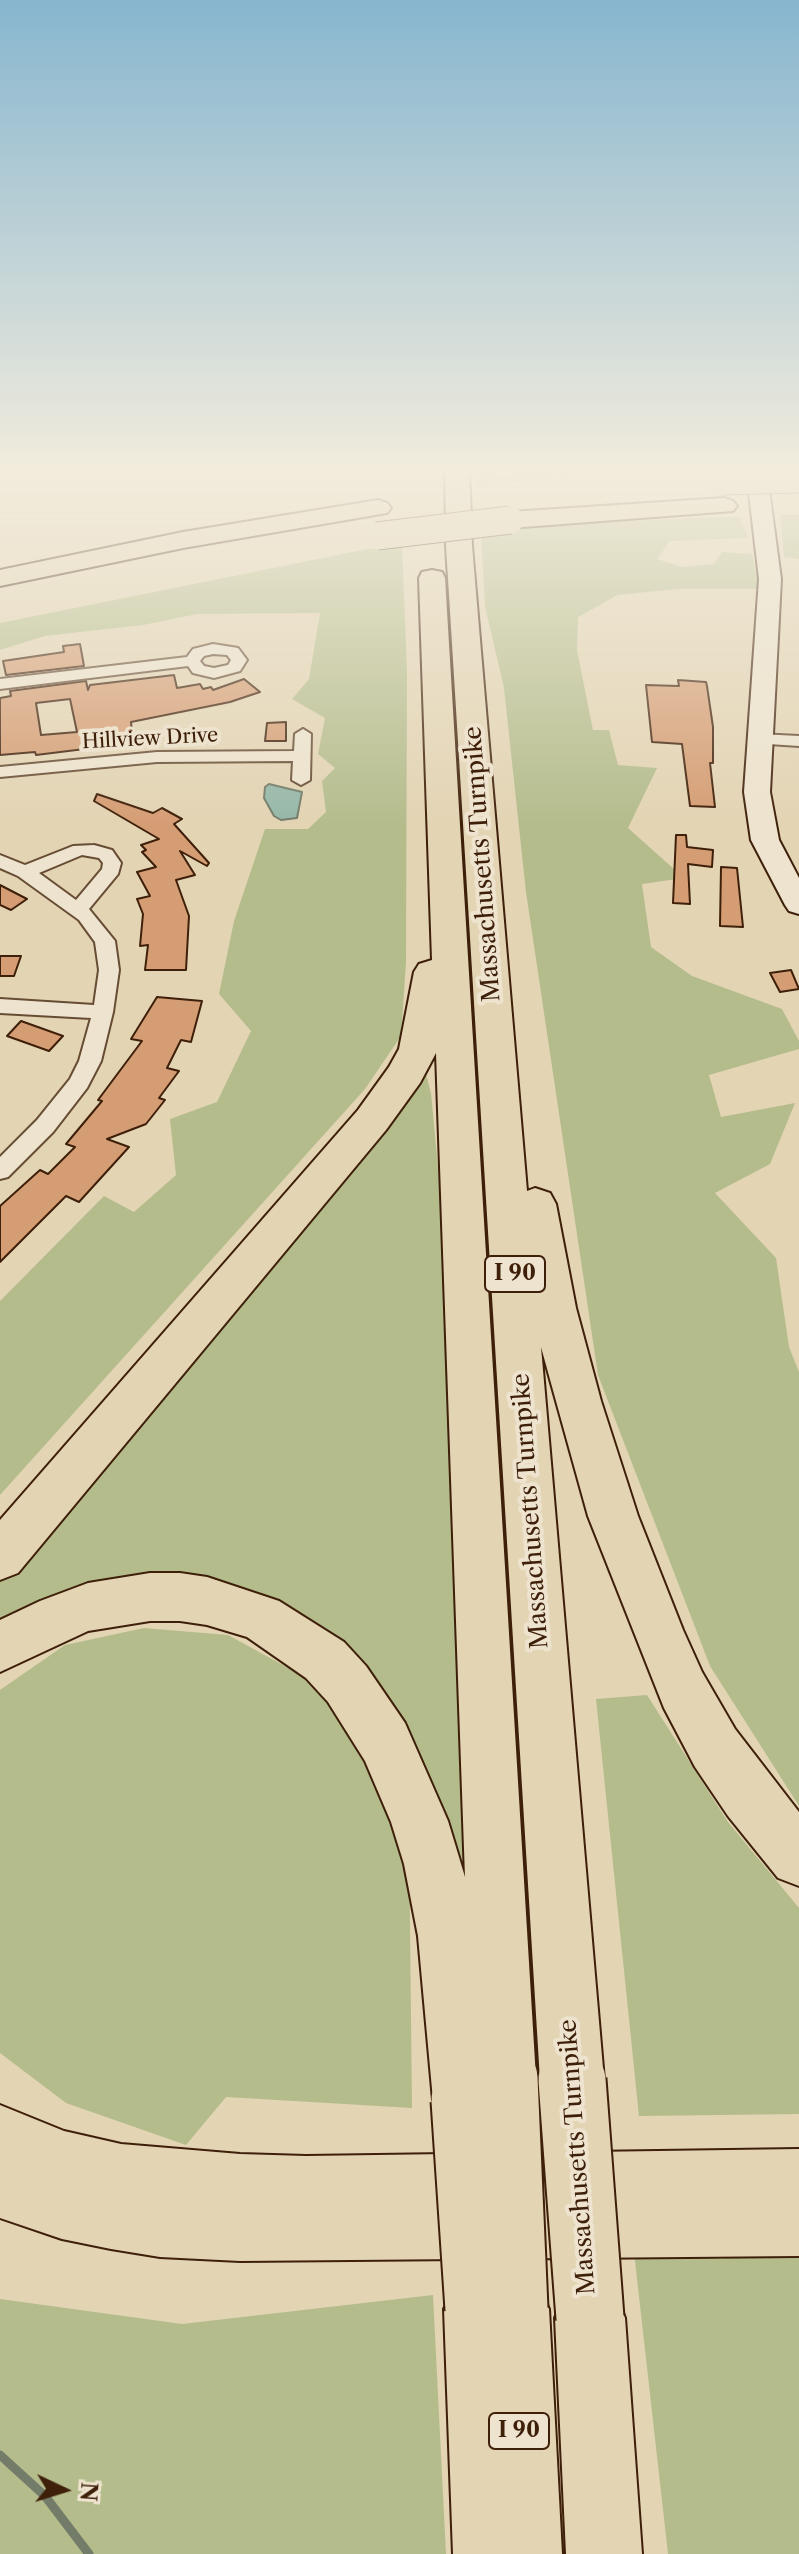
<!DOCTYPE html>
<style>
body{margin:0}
#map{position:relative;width:799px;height:2554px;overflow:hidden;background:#e3d4b4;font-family:"Libre Caslon Text",serif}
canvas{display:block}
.north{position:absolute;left:24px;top:2450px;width:80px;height:80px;-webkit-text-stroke:6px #ede3ce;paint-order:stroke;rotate:94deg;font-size:22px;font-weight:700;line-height:32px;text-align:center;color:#3e1f09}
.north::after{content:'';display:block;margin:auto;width:28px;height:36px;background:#3e1f09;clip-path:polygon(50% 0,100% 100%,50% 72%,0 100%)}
</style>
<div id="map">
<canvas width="799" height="2554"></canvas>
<div class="north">N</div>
</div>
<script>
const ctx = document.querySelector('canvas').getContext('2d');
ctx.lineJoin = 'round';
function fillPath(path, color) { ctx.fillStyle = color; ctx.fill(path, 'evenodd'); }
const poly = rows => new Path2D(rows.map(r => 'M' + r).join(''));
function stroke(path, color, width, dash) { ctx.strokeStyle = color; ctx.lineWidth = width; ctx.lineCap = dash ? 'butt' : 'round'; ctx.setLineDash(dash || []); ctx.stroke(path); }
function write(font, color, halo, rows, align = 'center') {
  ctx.font = font + ' "Libre Caslon Text",serif'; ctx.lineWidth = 8; ctx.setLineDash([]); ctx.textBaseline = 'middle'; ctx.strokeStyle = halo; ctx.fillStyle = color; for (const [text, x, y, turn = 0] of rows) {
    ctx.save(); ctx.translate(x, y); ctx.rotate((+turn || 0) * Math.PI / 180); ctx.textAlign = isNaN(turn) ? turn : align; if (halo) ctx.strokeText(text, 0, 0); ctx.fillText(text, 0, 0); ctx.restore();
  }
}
const green = poly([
 [478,467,492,467,497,477,510,476,505,467,695,467,630,469,475,487],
 [780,515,799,515,799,559,784,557],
 [739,516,748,538,670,541,657,559,682,567,714,564,722,552,752,554,759,589,678,589,618,595,578,617,577,650,593,730,609,730,618,765,657,768,628,828,684,878,642,884,651,947,692,976,782,1009,799,1041,799,1049,709,1075,721,1117,795,1103,770,1164,715,1193,776,1258,789,1347,799,1372,799,1806,710,1666,598,1375,526,892,504,688,485,606,481,534,549,524],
 [402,542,407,672,406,963,401,1036,365,1089,0,1495,0,1301,104,1196,134,1212,176,1175,170,1119,217,1102,251,1031,219,994,234,921,265,829,308,829,326,812,322,781,335,768,318,754,325,718,292,699,309,679,320,613,197,614,143,625,45,636,0,650,0,623],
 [425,1070,431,1093,439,1178,470,1960,459,1906,286,1611,0,1631,0,1579],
 [144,1628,228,1635,303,1676,377,1756,409,1835,412,2108,226,2097,186,2145,66,2103,0,2053,0,1690,65,1645],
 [647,1695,728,1822,799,1908,799,2114,639,2116,596,1699],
 [634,2252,723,2259,735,2256,799,2254,799,2554,668,2554],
 [433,2295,446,2554,0,2554,0,2299,182,2324]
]);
const water = poly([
 [269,784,302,792,297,818,281,820,274,816,264,798,265,787,269,784]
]);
const stream = poly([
 [0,2455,45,2496,89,2554]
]);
const building = poly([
 [80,644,84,666,6,675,3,661,64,652,63,646,80,644],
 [174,675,177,688,200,684,203,689,211,687,213,690,244,679,260,692,230,702,131,722,133,743,36,755,35,752,0,755,0,698,11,696,10,691,86,681,88,690,90,685,174,675],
 [70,699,77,732,41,735,36,703,70,699],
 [678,680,706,682,707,686,713,727,713,763,710,763,715,807,690,806,682,744,652,742,646,685,679,686,678,680],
 [286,722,286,741,265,741,267,723,286,722],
 [97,794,153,813,162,808,182,819,174,824,209,863,207,866,180,851,195,875,176,880,189,916,186,970,145,970,148,945,140,946,143,914,137,899,150,896,137,872,156,867,142,852,146,850,141,845,159,839,94,801,97,794],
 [676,835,686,835,687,847,713,850,712,867,688,864,690,904,673,903,676,835],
 [721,867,737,868,743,927,720,926,721,867],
 [0,885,27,899,11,910,0,905,0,885],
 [0,956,21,956,14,976,0,976,0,956],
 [791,970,799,989,780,992,770,973,791,970],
 [157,997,202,1001,191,1042,181,1040,167,1068,179,1071,159,1098,165,1100,146,1124,107,1139,129,1147,79,1202,66,1196,0,1262,0,1206,40,1170,48,1174,75,1147,66,1144,102,1101,98,1100,142,1041,131,1039,157,997],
 [21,1021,63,1036,49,1051,7,1036,21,1021]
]);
const street = poly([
 [213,644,238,648,247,660,240,671,214,678,193,673,188,666,0,689,0,679,187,657,193,649,213,644],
 [213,654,227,655,231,660,228,665,214,668,204,666,200,661,204,656,213,654],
 [303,729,311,734,310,780,301,785,292,780,293,761,157,762,0,777,0,767,157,752,294,751,295,734,303,729],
 [759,734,799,736,799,746,753,743,751,739,759,734],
 [94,845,112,850,121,863,118,874,89,909,115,941,119,970,113,1012,101,1061,87,1088,53,1132,8,1177,0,1179,0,1157,37,1120,70,1079,79,1061,91,1018,0,1013,0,999,94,1005,99,970,95,942,79,920,18,876,0,868,0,855,25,865,73,846,94,845],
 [82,855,99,858,103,863,102,869,76,900,39,873,82,855]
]);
const secondary = poly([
 [746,467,766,467,781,579,770,792,779,840,799,878,799,914,789,911,785,905,751,840,744,792,759,579,746,467]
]);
const highway = poly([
 [445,467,469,467,472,546,527,1191,535,1188,550,1193,556,1204,576,1308,601,1401,638,1516,683,1630,702,1672,735,1729,799,1812,799,1886,778,1878,728,1816,695,1767,664,1708,588,1516,541,1347,604,2080,594,2102,572,2112,550,2102,540,2080,446,546,445,467],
 [724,498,733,501,737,506,733,511,510,528,501,525,497,520,501,515,510,512,724,498],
 [378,500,387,503,391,508,387,513,183,548,0,586,0,570,183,532,378,500],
 [432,570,442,572,445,578,536,2078,526,2100,504,2110,495,2106,488,2123,465,2132,442,2123,433,2100,418,1936,404,1864,391,1822,365,1761,328,1702,306,1678,247,1637,207,1625,180,1621,150,1621,88,1631,0,1672,0,1620,40,1601,88,1583,150,1573,180,1573,207,1577,279,1601,344,1642,366,1666,405,1723,448,1821,465,1877,436,1053,420,1083,386,1130,18,1573,0,1580,0,1520,358,1110,389,1067,399,1049,414,972,419,964,432,960,419,578,422,572,432,570],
 [0,2105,64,2131,121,2144,240,2154,306,2156,799,2149,799,2256,240,2261,160,2257,111,2249,62,2239,0,2218,0,2105],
 [479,2274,496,2282,514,2274,538,2285,549,2309,562,2554,453,2554,444,2309,455,2285,479,2274],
 [590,2283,615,2293,625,2318,642,2554,566,2554,555,2318,565,2293,590,2283]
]);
const highwayBridgeFar1 = poly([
 [721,481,799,479],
 [377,536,510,520]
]);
const highwayBridge = poly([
 [504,2078,514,2309],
 [572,2080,590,2318],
 [465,2100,479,2309]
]);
const farStreetnames = [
 ["Hillview Drive",150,739,-3]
];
const shields = [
 [515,1274,60],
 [519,2431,60]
];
const shieldNames = [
 ["I 90",515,1274],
 ["I 90",519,2431]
];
const streetNames = [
 ["Massachusetts Turnpike",483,864,-94],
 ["Massachusetts Turnpike",531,1511,-94],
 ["Massachusetts Turnpike",578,2157,-94]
];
fillPath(green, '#b4bc8c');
fillPath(water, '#96b8a9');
stroke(water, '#737b69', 2);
stroke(stream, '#737b69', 9);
fillPath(building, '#d59d74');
stroke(building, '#3e1f09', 2);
stroke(street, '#674c34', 4);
stroke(secondary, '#3e1f09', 4);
stroke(highway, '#3e1f09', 4);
fillPath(street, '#ede3ce');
fillPath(secondary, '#ede3ce');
fillPath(highway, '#e3d4b4');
stroke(highwayBridgeFar1, '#3e1f09', 29, []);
stroke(highwayBridge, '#3e1f09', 71, []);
stroke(highwayBridgeFar1, '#e3d4b4', 27);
stroke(highwayBridge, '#e3d4b4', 67);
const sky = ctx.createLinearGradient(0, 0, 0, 825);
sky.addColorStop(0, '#87b6cf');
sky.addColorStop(0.57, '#f2ecdd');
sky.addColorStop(1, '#f2ecdd00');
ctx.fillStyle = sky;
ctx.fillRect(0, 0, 799, 825);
write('20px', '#3e1f09', '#ede3ce', farStreetnames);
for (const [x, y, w] of shields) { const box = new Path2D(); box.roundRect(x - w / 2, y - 18, w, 36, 6); ctx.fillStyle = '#ede3ce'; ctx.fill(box); stroke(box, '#3e1f09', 2); }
write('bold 22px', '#3e1f09', null, shieldNames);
write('24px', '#3e1f09', '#ede3ce', streetNames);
</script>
